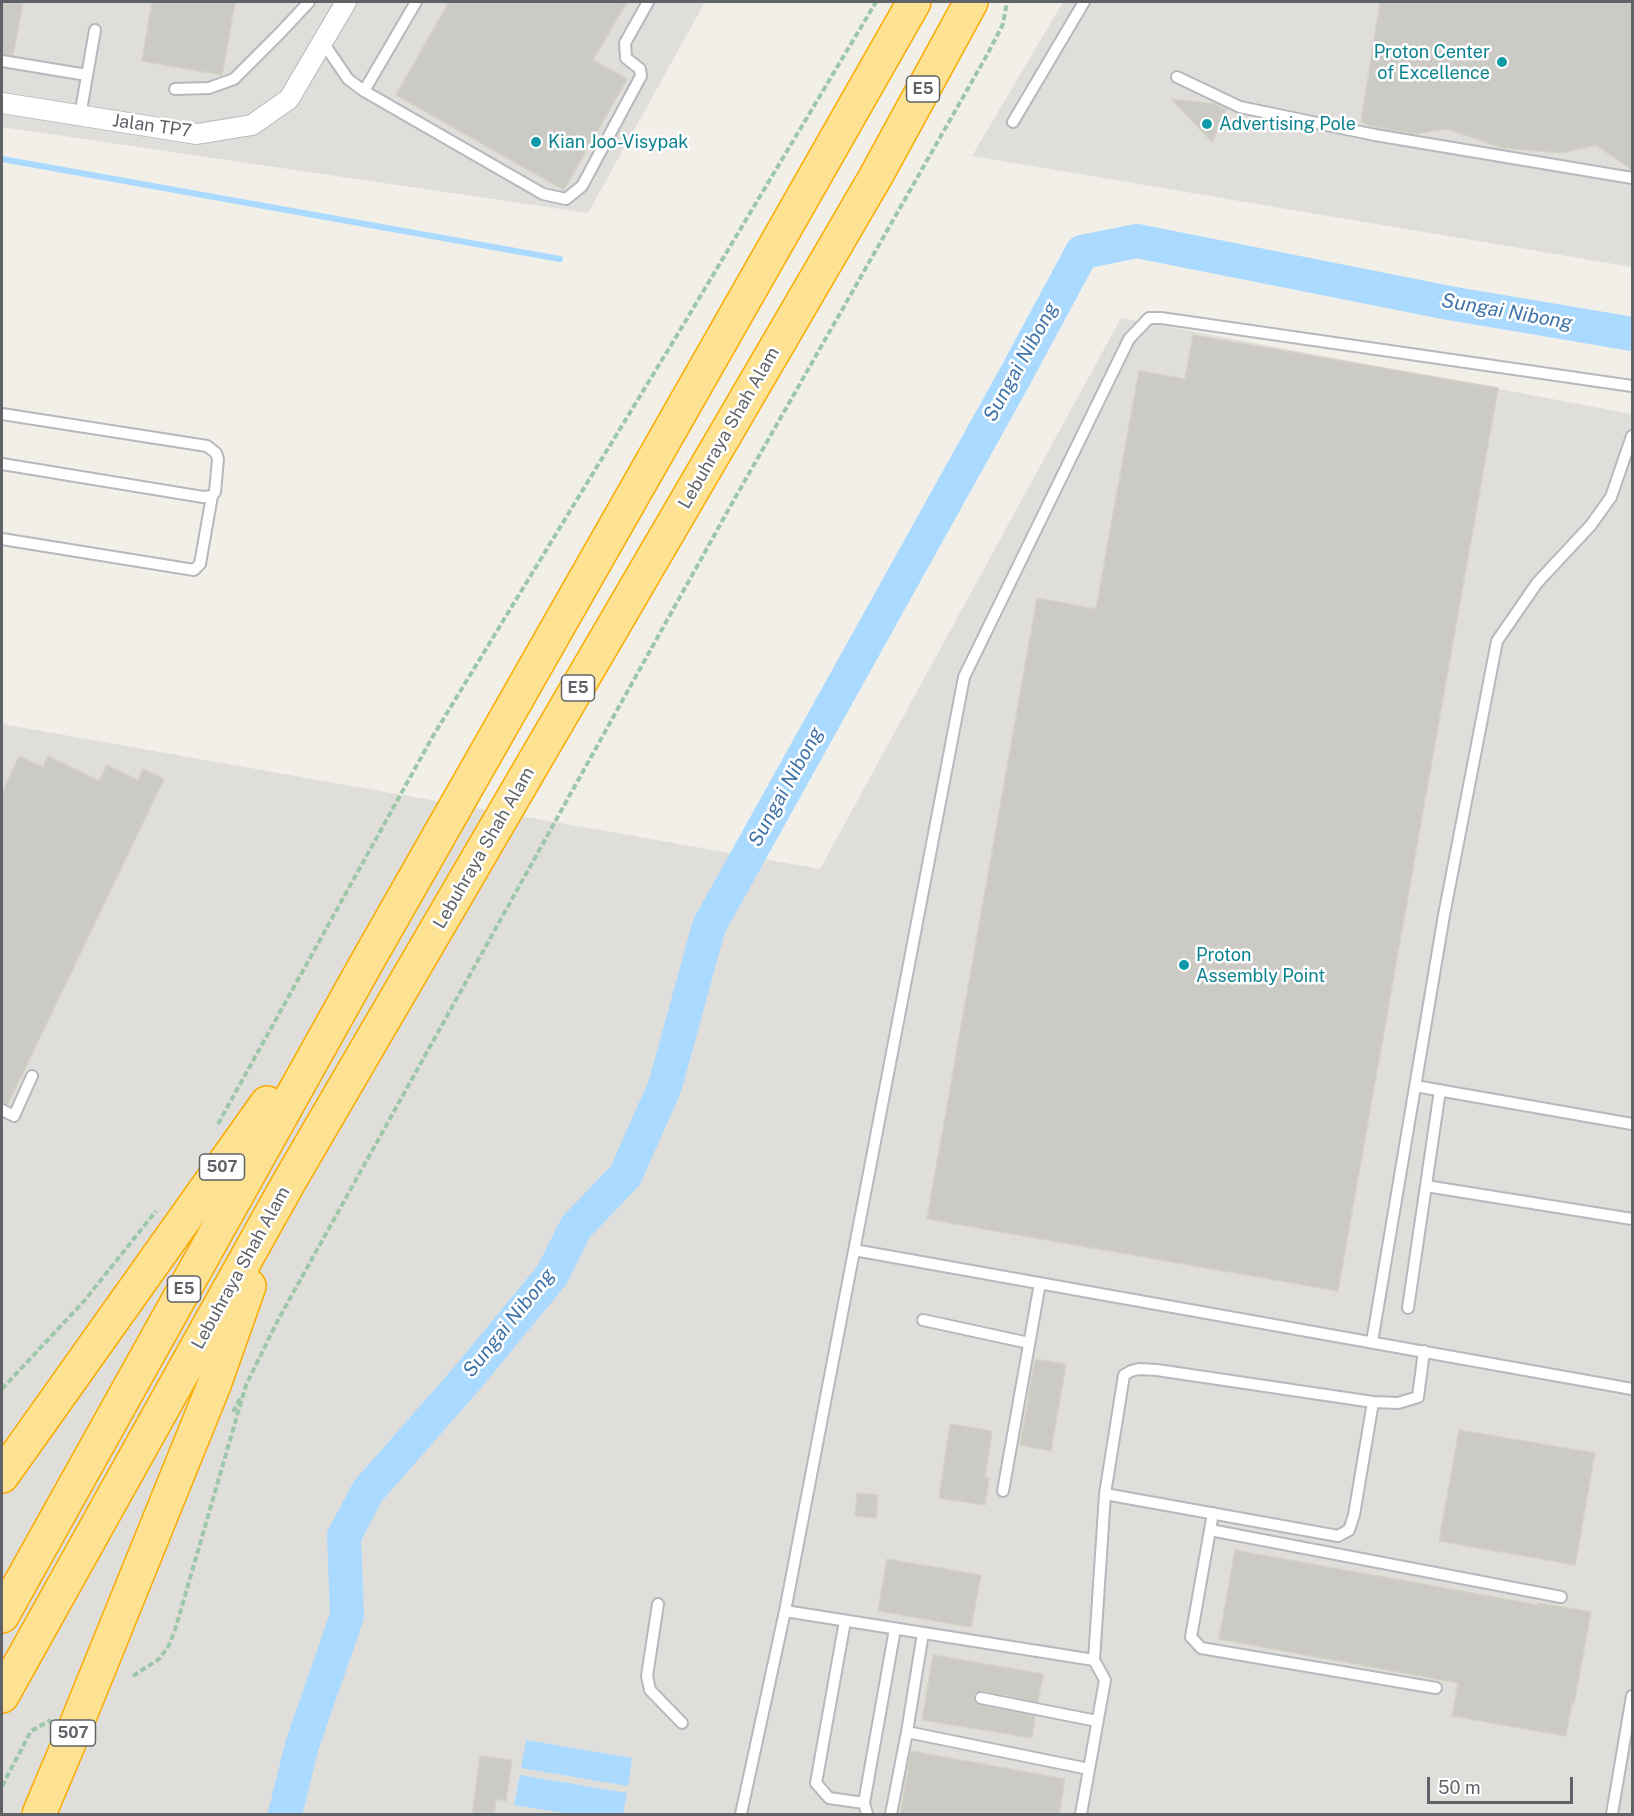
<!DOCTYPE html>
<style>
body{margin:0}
#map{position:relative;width:1634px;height:1816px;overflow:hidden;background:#f1efe8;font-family:"Public Sans",sans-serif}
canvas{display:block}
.frame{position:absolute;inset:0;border:3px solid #5f6368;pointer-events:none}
.scale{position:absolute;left:1427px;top:1777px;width:146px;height:27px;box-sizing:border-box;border:3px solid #5f6368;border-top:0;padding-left:8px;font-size:18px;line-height:21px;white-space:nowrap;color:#5f6368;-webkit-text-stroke:4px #fff;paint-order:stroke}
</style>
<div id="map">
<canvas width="1634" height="1816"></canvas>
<div class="frame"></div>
<div class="scale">50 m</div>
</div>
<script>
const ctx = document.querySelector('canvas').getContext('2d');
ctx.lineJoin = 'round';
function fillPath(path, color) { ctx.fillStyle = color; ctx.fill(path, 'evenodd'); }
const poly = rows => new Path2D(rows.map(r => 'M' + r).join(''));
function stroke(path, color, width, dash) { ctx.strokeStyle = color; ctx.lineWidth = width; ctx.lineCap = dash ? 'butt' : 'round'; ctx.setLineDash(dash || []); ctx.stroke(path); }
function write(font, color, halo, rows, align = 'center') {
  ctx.font = font + ' "Public Sans",sans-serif'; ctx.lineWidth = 5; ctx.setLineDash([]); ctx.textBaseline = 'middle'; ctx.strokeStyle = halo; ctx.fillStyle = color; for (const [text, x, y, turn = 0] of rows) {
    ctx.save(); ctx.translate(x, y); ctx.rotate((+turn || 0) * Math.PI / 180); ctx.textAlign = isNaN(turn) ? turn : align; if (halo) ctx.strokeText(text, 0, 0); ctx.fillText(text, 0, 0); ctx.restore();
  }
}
const industrial = poly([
 [2,2,705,2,588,213,2,127],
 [1063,2,1632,2,1632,267,972,156],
 [1121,318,1632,414,1632,1814,2,1814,2,724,820,869]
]);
const water = poly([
 [526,1740,632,1758,628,1786,521,1768],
 [520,1775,627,1793,623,1814,570,1814,514,1805]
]);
const stream = poly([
 [2,159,560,259]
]);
const river = poly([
 [285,1814,302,1745,347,1616,344,1536,368,1491,468,1377,552,1275,576,1227,625,1176,665,1086,709,926,1013,380,1082,252,1137,241,1449,303,1632,334]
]);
const building = poly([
 [2,2,23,2,13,55,2,54,2,2],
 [152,2,235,2,222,75,142,61,152,2],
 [449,2,627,2,593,60,627,79,564,190,396,95,449,2],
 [1380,2,1632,2,1632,170,1596,145,1562,153,1503,148,1447,129,1415,134,1370,126,1361,122,1380,2],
 [1171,99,1216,104,1226,109,1212,142,1171,99],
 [1193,335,1498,388,1338,1291,927,1219,1037,598,1096,609,1139,371,1185,379,1193,335],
 [19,756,43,767,48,756,99,781,107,765,138,780,143,769,164,779,8,1104,2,1103,2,793,19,756],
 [1035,1359,1066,1364,1051,1451,1020,1445,1035,1359],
 [950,1424,992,1431,985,1477,989,1478,985,1505,939,1498,950,1424],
 [1459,1430,1595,1453,1575,1565,1439,1541,1459,1430],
 [857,1493,878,1495,876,1518,855,1516,857,1493],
 [1235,1550,1538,1605,1539,1603,1591,1612,1574,1704,1572,1703,1566,1736,1452,1716,1458,1683,1219,1639,1235,1550],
 [887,1559,981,1575,971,1627,878,1611,887,1559],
 [933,1655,1043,1674,1038,1702,982,1691,976,1693,974,1697,976,1703,980,1705,1035,1716,1032,1738,922,1720,933,1655],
 [911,1751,1065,1779,1059,1815,900,1815,911,1751],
 [480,1756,512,1760,506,1801,496,1799,494,1815,472,1815,480,1756]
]);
const path = poly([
 [218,1124,433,736,679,332,876,2],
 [2,1389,85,1300,156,1211],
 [233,1412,241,1397],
 [133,1676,159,1659,168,1647,175,1630,246,1385,278,1320,735,498,987,55,1003,24,1007,2],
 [2,1786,31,1731,51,1720]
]);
const service = poly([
 [322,41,348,79,364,91,543,194,566,199,582,186,641,76,640,69,626,58,625,43,648,2],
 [2,61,87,75],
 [1177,77,1240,107,1375,135,1632,178],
 [175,89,209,88,234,79,280,33,309,2],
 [364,91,416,2],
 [80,116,95,30],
 [1013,122,1084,2],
 [2,414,207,446,216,453,218,459,215,492,212,496,203,497,2,464],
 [2,539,194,570,200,564,212,496],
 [1415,1086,1632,1124],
 [2,1110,14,1116,32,1076],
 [1426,1186,1632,1219],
 [854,1250,1632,1389],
 [1408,1308,1440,1090],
 [923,1320,1029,1343],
 [1372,1342,1444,915,1497,641,1537,583,1591,525,1611,497,1632,436],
 [1003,1491,1040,1283],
 [1105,1494,1338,1536,1349,1530,1354,1515,1373,1402],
 [1213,1513,1191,1637,1201,1648,1436,1688],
 [1210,1530,1561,1597],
 [658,1604,647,1676,650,1690,682,1723],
 [785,1611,1094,1660,1105,1680,1081,1814],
 [845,1621,816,1783,829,1798,864,1803],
 [1094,1660,1105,1494,1124,1375,1131,1371,1139,1369,1157,1370,1373,1402,1398,1403,1418,1397,1424,1351],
 [981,1698,1097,1721],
 [907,1732,1089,1769],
 [741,1814,785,1611,964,677,1129,339,1149,318,1161,318,1632,386],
 [867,1814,864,1803,895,1629],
 [891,1814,907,1732,923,1633],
 [1612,1814,1632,1696]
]);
const minor = poly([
 [2,103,197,134,252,125,289,99,346,2]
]);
const motorway = poly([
 [2,1476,267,1103],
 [2,1616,367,962,914,2],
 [2,1696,289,1182,876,176,971,2],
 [39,1814,66,1750,214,1385,249,1286]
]);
const markers = [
 [1502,62,6,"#0f9aa8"],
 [1207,124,6,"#0f9aa8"],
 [536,142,6,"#0f9aa8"],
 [1184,965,6,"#0f9aa8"]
];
const shields = [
 [923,89,33],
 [578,688,33],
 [222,1167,45],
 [184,1289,33],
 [73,1733,45]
];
const shieldNames = [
 ["E5",923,89],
 ["E5",578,688],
 ["507",222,1167],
 ["E5",184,1289],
 ["507",73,1733]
];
const cultureNames = [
 ["Proton Center",1490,52,"right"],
 ["of Excellence",1490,73,"right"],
 ["Advertising Pole",1219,124],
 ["Kian Joo-Visypak",548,142],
 ["Proton",1196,955],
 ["Assembly Point",1196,976]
];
const streetNames = [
 ["Jalan TP7",152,126,8],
 ["Lebuhraya Shah Alam",729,428,-60],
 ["Lebuhraya Shah Alam",484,848,-60],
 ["Lebuhraya Shah Alam",241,1268,-61]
];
const waterNames = [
 ["Sungai Nibong",1507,312,10],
 ["Sungai Nibong",1021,362,-61],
 ["Sungai Nibong",786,787,-61],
 ["Sungai Nibong",509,1323,-51]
];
fillPath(industrial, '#e0deda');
fillPath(water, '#aadaff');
stroke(stream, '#aadaff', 6);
stroke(river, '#aadaff', 34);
fillPath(building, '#cccac5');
stroke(building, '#d6d1c6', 1.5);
stroke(service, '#b5b8bc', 14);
stroke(minor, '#b5b8bc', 22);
stroke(motorway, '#f9ab00', 36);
stroke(path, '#9cc7a9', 4, [6, 3]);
stroke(service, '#fff', 10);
stroke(minor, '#fff', 20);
stroke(motorway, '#fde293', 33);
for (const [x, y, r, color] of markers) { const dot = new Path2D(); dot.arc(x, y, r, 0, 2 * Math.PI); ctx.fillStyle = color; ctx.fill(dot); stroke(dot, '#fff', 2); }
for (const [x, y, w] of shields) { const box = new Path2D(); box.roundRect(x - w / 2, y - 13, w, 26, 4.5); ctx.fillStyle = '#fff'; ctx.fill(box); stroke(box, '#5f6368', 1.5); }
write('bold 16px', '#5f6368', null, shieldNames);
write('18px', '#0d838f', '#fff', cultureNames, 'left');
write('18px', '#5f6368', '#fff', streetNames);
write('italic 20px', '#4174aa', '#fff', waterNames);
</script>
